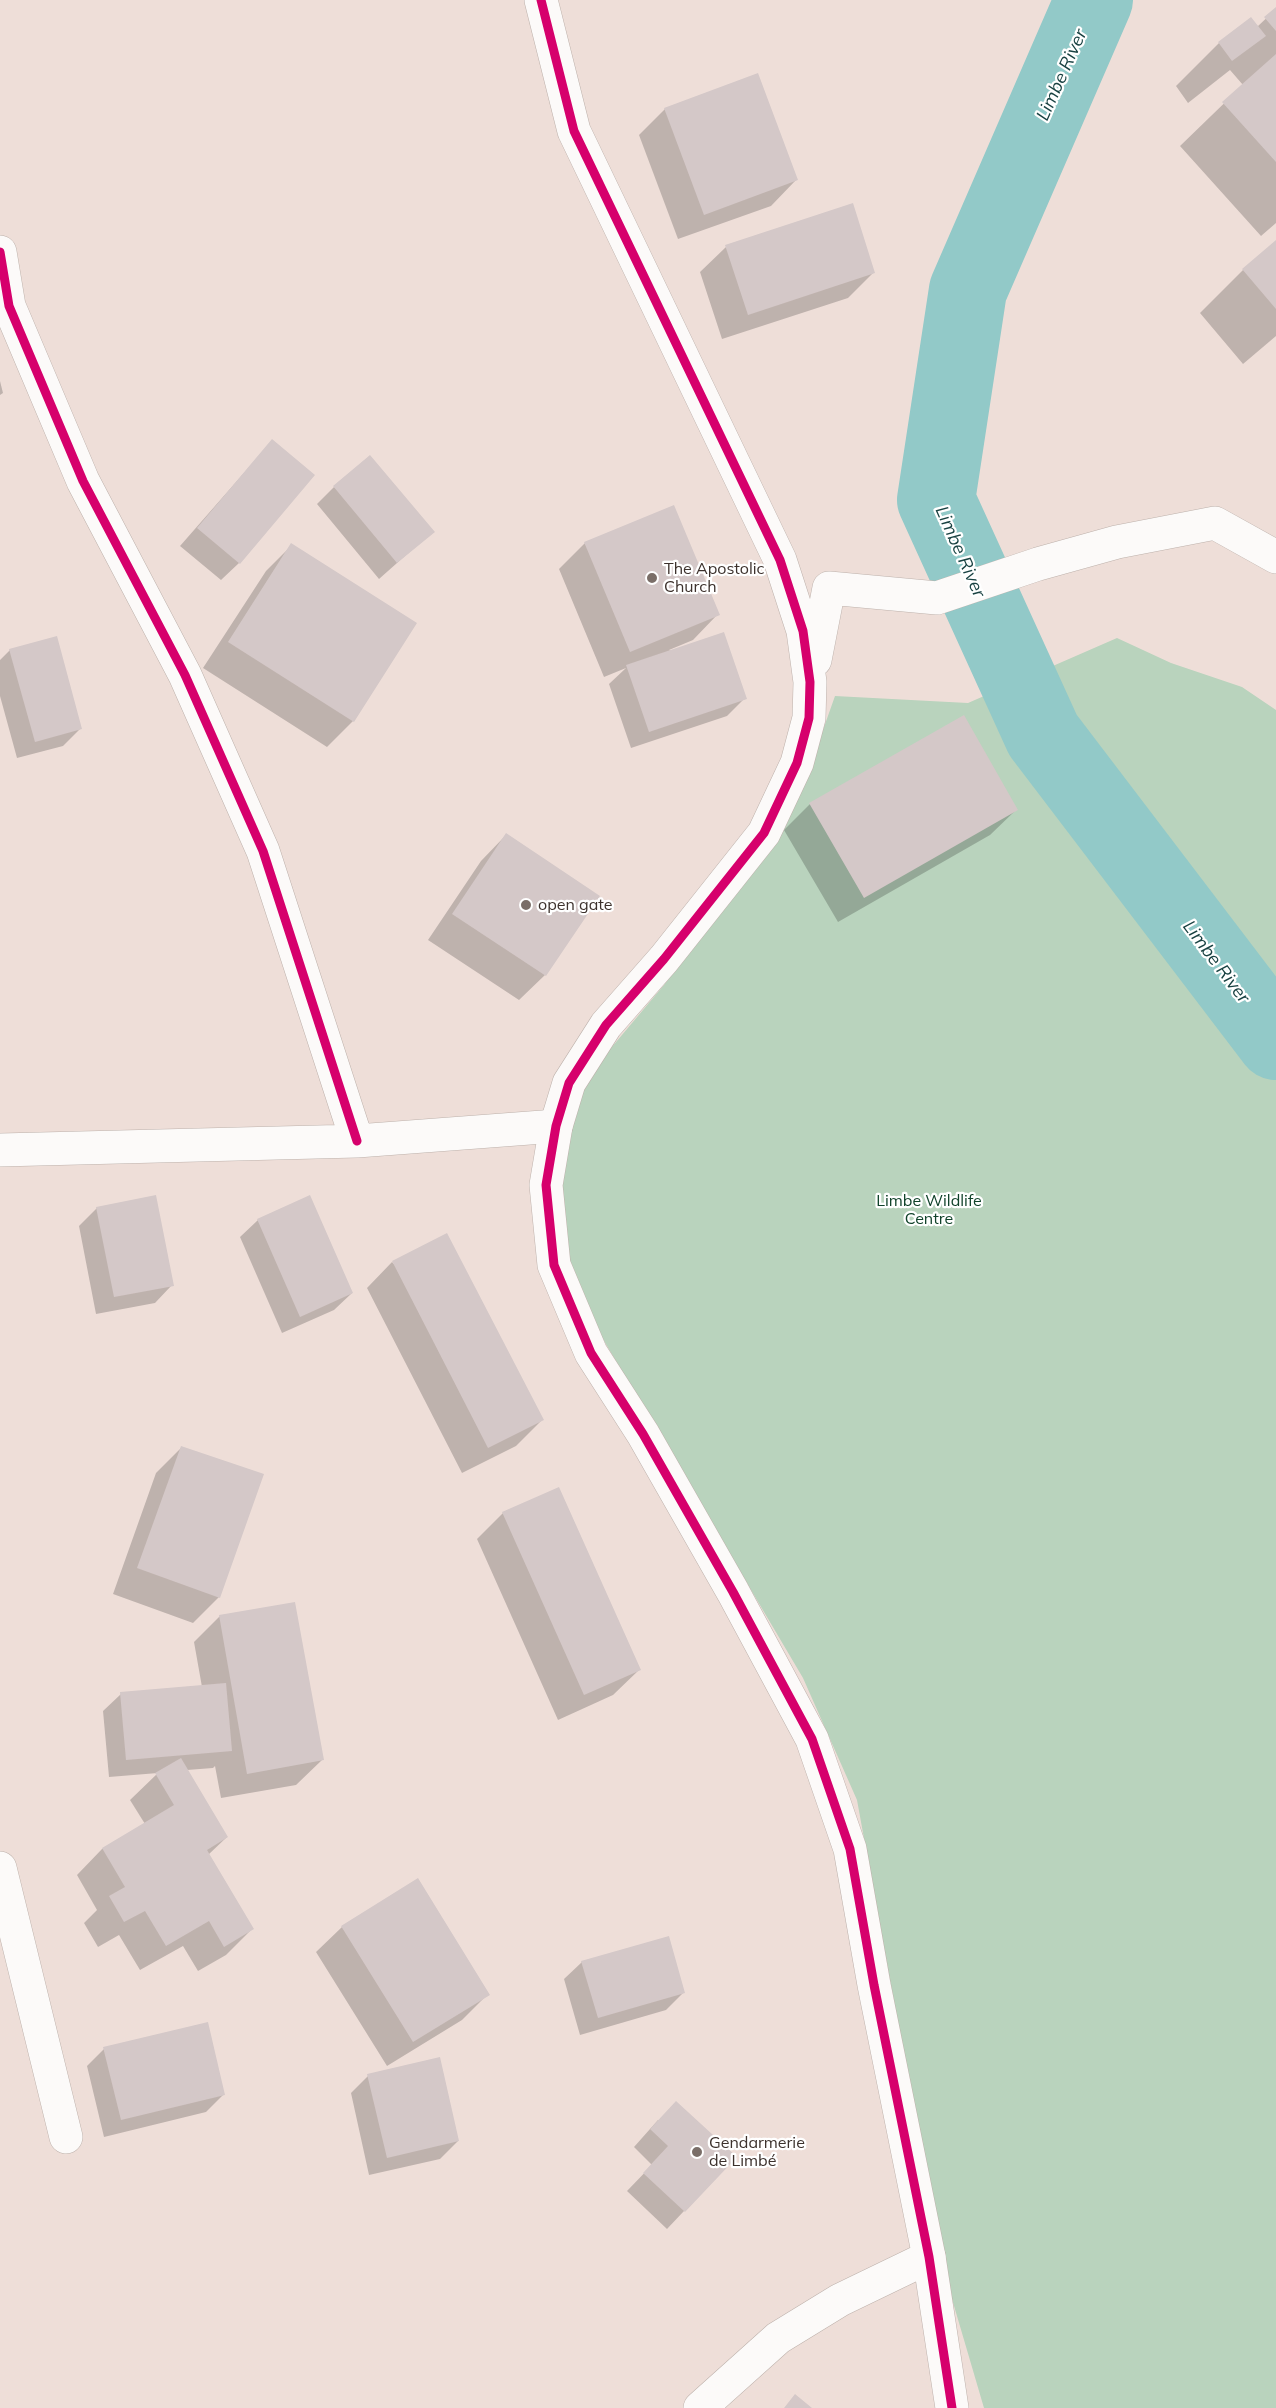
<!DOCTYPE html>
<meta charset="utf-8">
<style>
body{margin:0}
canvas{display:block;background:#eeded8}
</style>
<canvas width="1276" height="2408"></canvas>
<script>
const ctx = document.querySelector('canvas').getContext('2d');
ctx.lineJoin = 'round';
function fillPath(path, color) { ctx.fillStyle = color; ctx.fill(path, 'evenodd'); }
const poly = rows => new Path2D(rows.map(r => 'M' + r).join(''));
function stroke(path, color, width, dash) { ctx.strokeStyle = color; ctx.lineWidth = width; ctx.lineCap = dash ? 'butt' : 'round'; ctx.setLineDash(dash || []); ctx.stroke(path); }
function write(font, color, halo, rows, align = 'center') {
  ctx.font = font + ' Mulish,sans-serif'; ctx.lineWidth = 4.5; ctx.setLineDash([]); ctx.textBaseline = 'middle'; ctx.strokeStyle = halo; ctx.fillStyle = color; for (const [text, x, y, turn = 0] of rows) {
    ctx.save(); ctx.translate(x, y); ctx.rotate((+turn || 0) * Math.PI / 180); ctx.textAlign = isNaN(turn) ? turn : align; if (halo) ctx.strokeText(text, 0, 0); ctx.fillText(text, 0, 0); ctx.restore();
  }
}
const green = poly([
 [1117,638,1171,663,1242,687,1276,710,1276,2408,984,2408,942,2265,857,1800,803,1678,561,1268,562,1132,590,1073,664,985,772,840,806,778,835,696,968,703]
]);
const shadow = poly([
 [1276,9,1276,223,1261,236,1180,146,1243,85,1230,70,1188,103,1176,86,1219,43,1257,27],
 [665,109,796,180,771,206,678,239,639,135],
 [1276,242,1276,336,1243,364,1200,313,1243,270],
 [726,247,874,272,848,298,722,339,700,272],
 [0,381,3,393,0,395],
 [272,441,239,563,221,580,180,546],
 [334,487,432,532,379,579,317,504],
 [585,543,718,614,693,640,669,650,745,698,727,716,631,748,609,684,626,668,604,677,559,569],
 [292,545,353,721,327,747,203,668,266,571],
 [10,650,81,728,63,746,17,758,0,696,0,660],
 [810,804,1016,810,990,835,838,922,784,830],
 [506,835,545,975,519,1000,428,940,481,861],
 [97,1208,172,1285,155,1303,96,1314,79,1226],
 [258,1220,352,1293,334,1310,282,1333,240,1237],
 [392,1262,542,1420,516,1446,462,1473,367,1288],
 [182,1447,219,1597,193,1623,113,1594,156,1473],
 [503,1513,639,1670,613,1695,558,1720,477,1539],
 [220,1616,322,1760,296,1785,221,1798,215,1766,213,1768,187,1770,227,1837,208,1855,252,1929,226,1955,198,1971,183,1946,140,1970,119,1935,98,1947,84,1923,97,1910,77,1875,102,1849,145,1824,130,1800,158,1773,109,1777,103,1711,121,1694,202,1687,194,1642],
 [342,1927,488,1994,462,2020,387,2066,316,1952],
 [582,1962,684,1992,666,2010,580,2035,564,1979],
 [104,2049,223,2095,206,2112,104,2137,87,2066],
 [368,2076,458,2141,440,2159,369,2175,351,2093],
 [658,2120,735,2157,667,2229,627,2191,652,2165,634,2147]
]);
const river = poly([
 [1094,0,968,290,936,500,1043,735,1276,1041]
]);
const building = poly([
 [1276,7,1276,31,1264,17],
 [1251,17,1266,36,1232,61,1218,42],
 [1276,54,1276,162,1222,102],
 [758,73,798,180,704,215,664,108],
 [853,203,875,273,748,315,725,245],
 [1276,240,1276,309,1242,269],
 [272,439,315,475,240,564,197,528],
 [370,455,435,532,397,563,333,486],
 [674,505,720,615,630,652,584,542],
 [291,543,417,623,354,722,228,642],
 [724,632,747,699,649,732,626,665],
 [57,636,82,729,35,742,9,649],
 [964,715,1018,810,864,898,809,803],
 [506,833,600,896,546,976,452,914],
 [156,1195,174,1286,114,1297,96,1207],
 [310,1195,353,1293,300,1317,257,1219],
 [447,1233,544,1420,488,1448,392,1261],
 [181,1446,264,1474,220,1598,137,1568],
 [559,1487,641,1670,584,1695,502,1512],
 [295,1602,324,1760,247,1774,219,1615],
 [226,1683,232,1751,126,1760,120,1692],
 [181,1758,228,1837,207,1850,254,1929,224,1947,209,1921,166,1946,145,1911,124,1922,109,1896,125,1887,102,1848,174,1805,155,1773],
 [418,1878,490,1995,413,2042,341,1926],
 [669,1936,685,1993,598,2018,581,1961],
 [208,2022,225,2095,121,2120,103,2047],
 [440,2057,459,2141,387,2158,367,2074],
 [676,2101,737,2157,685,2212,643,2173,668,2146,650,2129],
 [795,2394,812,2408,784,2408]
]);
const street = poly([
 [0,252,9,306,83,481,185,675,263,851,357,1141],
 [0,1150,357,1141,556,1126],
 [0,1868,66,2137],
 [700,2408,778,2338,840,2300,929,2257]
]);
const secondary = poly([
 [541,0,574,131,780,560,803,631,810,682,809,718,797,763,764,833,664,959,606,1025,569,1083,556,1126,546,1185,554,1265,591,1353,643,1434,733,1592,812,1739,850,1849,874,1985,929,2257,952,2408],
 [815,660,829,588,937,598,1038,564,1117,542,1215,523,1276,557]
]);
const cycleway = poly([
 [541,0,574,131,780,560,803,631,810,682,809,718,797,763,764,833,664,959,606,1025,569,1083,556,1126,546,1185,554,1265,591,1353,643,1434,733,1592,812,1739,850,1849,874,1985,929,2257,952,2408],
 [0,252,9,306,83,481,185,675,263,851,357,1141]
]);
const markers = [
 [652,578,6,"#7a6e68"],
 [526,905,6,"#7a6e68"],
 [697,2152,6,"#7a6e68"]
];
const poiNames = [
 ["The Apostolic",664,569],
 ["Church",664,587],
 ["open gate",538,905],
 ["Gendarmerie",709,2143],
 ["de Limbé",709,2161]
];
const parkNames = [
 ["Limbe Wildlife",929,1201],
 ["Centre",929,1219]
];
const waterNames = [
 ["Limbe River",1062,75,-66],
 ["Limbe River",960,552,66],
 ["Limbe River",1216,962,53]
];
fillPath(green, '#b9d3bd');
fillPath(shadow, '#0003');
stroke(river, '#92c9c8', 78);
fillPath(building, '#d4c8c8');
stroke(street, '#bdb1ab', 34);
stroke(secondary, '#bdb1ab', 34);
stroke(street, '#fcfaf9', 33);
stroke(secondary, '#fcfaf9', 33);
stroke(cycleway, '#d6006c', 9);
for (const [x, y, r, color] of markers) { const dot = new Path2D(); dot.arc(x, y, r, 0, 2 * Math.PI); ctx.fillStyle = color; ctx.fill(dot); stroke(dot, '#fff', 2); }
write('16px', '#3c312c', '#fff', poiNames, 'left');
write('16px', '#10422a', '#fff', parkNames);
write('italic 18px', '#194242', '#fff', waterNames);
</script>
